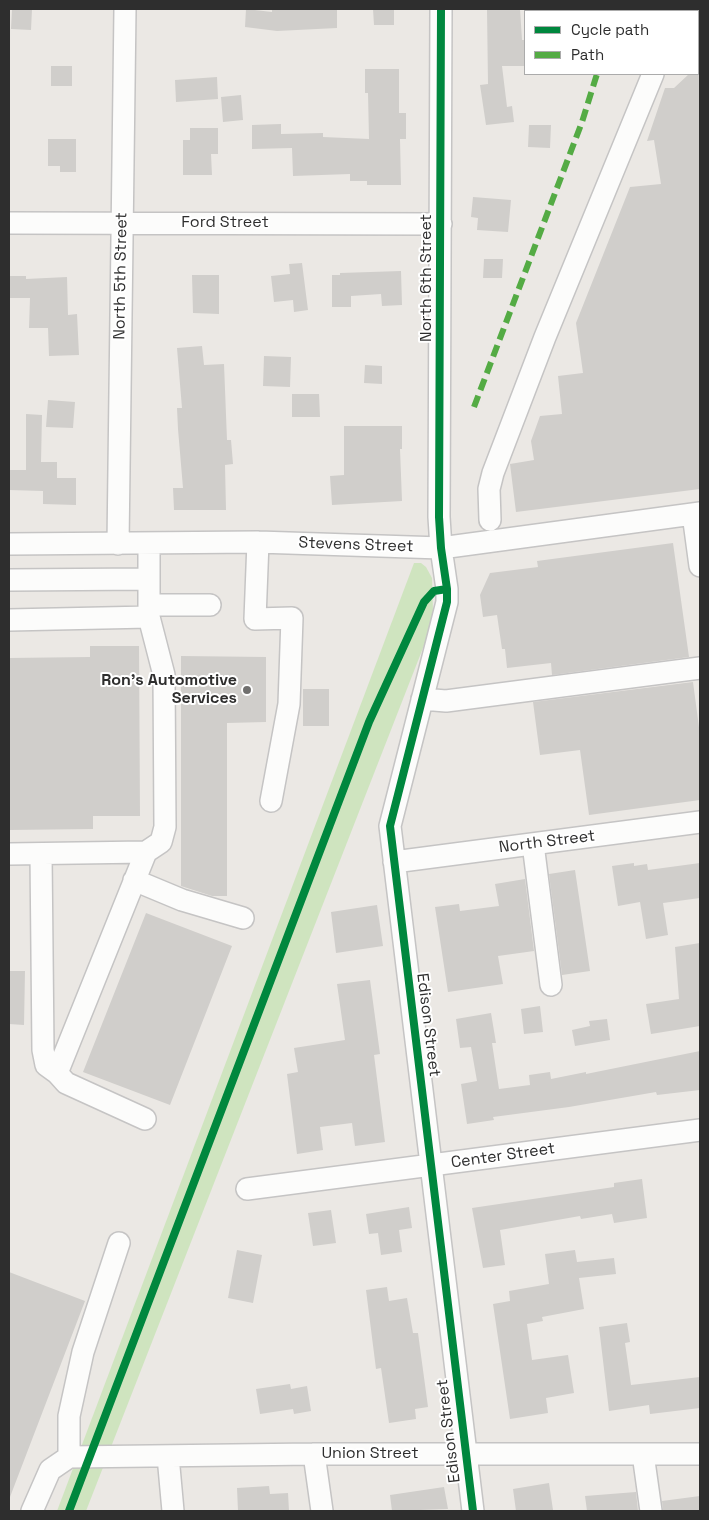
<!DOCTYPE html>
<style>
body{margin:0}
#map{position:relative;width:709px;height:1520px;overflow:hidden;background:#ebe8e4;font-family:"Space Grotesk",sans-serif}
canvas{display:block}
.frame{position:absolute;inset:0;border:10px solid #2e2e2e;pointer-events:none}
.legend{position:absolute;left:524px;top:10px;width:175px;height:65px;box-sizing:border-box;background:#fff;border:1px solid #ababab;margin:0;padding:6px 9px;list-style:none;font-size:15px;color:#2e2e2e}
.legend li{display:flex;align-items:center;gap:10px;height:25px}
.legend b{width:25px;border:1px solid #ababab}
</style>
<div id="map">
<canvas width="709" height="1520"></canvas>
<div class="frame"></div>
<ul class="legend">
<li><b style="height:6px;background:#00873e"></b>Cycle path</li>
<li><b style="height:6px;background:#54ab44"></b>Path</li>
</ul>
</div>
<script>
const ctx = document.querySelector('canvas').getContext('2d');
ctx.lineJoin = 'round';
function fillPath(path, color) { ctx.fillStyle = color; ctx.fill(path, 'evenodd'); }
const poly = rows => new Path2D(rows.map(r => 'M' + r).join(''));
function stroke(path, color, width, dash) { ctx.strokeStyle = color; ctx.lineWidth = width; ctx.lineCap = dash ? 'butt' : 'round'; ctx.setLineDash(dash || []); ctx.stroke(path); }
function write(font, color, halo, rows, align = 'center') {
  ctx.font = font + ' "Space Grotesk",sans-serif'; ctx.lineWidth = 4; ctx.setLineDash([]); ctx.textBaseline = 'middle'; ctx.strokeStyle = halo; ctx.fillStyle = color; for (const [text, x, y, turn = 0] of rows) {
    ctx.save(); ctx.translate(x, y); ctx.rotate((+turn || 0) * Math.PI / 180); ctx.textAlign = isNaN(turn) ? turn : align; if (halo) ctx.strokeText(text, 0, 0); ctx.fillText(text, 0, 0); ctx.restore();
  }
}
const green = poly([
 [414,563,421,563,426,567,432,578,433,612,430,630,86,1511,57,1511]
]);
const building = poly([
 [12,9,32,9,31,30,11,29],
 [246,9,272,12,272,9,337,9,337,28,277,31,245,27],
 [373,9,394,9,394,25,374,25],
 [487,9,520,9,522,40,525,40,525,66,502,66,507,107,512,106,514,122,486,125,480,85,488,84],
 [51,66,72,66,72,86,51,86],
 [365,69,399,69,399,113,406,113,406,139,400,139,401,185,367,185,367,181,350,181,350,174,293,176,292,148,252,149,252,125,281,124,281,134,323,133,323,137,369,139,368,93,365,93],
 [689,74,700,74,700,489,516,512,510,464,534,460,531,441,540,416,562,414,558,376,583,373,576,323,630,187,661,184,654,140,647,141,665,88,674,88],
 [217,77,218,99,176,102,175,80],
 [241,95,243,120,223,122,221,97],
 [529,125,551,125,550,148,528,147],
 [190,128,218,128,218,154,211,154,212,175,183,175,183,140,190,140],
 [48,139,76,139,76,172,60,172,60,166,48,166],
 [473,197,511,200,508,232,477,230,478,218,471,217],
 [484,259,503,259,502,278,483,278],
 [302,263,308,310,294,312,293,300,274,302,271,276,290,274,289,264],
 [401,271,402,305,382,306,381,294,351,296,351,307,332,307,332,275,340,275,340,273],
 [192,275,219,275,219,314,193,313],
 [9,276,26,276,26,279,67,277,68,315,77,314,79,355,49,356,48,328,29,328,30,298,9,298],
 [202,346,204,365,224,364,227,440,231,440,233,464,225,465,226,510,174,510,173,488,183,488,178,429,177,408,182,408,177,348],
 [264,356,291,357,290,387,263,386],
 [365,365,382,366,382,384,364,383],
 [292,394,319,394,320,417,292,417],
 [48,400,75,402,73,428,46,427],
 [26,414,42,415,41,462,57,462,57,478,76,478,76,505,43,504,43,491,9,490,9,470,26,470],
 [344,426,402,426,402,449,400,449,402,501,332,505,330,476,344,475],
 [673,543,689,657,552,675,551,663,507,668,505,649,502,649,497,615,483,617,480,595,490,573,538,567,537,561],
 [90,646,139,646,140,816,93,816,93,829,9,830,9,658,90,657],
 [181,656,266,657,266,722,227,723,227,896,212,896,181,886],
 [693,682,700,735,700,800,589,815,580,750,540,755,533,702],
 [303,689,329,689,329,726,303,726],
 [634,863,634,866,647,864,648,870,700,863,700,898,663,903,668,935,646,939,640,902,618,906,612,866],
 [575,870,590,971,562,975,549,874],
 [525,879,534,951,498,956,503,984,448,992,435,907,459,904,460,911,499,906,495,884],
 [377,905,383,946,336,953,331,912],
 [146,913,232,946,170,1105,83,1072],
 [700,943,700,1026,651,1034,646,1004,679,999,675,947],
 [9,971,25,971,24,1025,9,1024],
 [370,980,380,1054,374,1055,385,1142,355,1146,352,1123,320,1127,323,1150,297,1154,287,1074,298,1072,294,1048,345,1040,337,984],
 [540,1006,543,1032,524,1034,521,1009],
 [491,1013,496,1043,492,1043,499,1089,530,1085,529,1075,550,1072,551,1079,586,1072,586,1074,700,1051,700,1090,657,1095,656,1092,569,1107,493,1117,494,1120,467,1124,461,1084,477,1081,471,1047,460,1048,456,1019],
 [607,1019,610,1040,575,1046,572,1030,590,1026,589,1021],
 [642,1179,647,1218,614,1223,612,1214,581,1219,580,1216,500,1230,505,1265,483,1268,472,1208,614,1187,614,1183],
 [409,1207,412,1228,399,1230,402,1252,381,1255,378,1233,369,1234,366,1214],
 [331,1210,336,1243,313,1246,308,1213],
 [237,1250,262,1255,253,1303,228,1298],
 [575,1250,577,1262,614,1258,616,1274,579,1278,584,1309,542,1317,543,1321,527,1324,532,1360,568,1355,574,1393,546,1398,548,1413,510,1419,493,1304,510,1301,509,1291,549,1284,545,1254],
 [9,1272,85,1301,10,1497,9,1497],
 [387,1287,389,1301,407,1298,413,1333,418,1333,428,1407,415,1409,416,1419,389,1423,381,1368,376,1369,366,1290],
 [627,1323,630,1342,625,1343,631,1385,700,1377,700,1408,650,1414,649,1405,609,1411,599,1327],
 [290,1384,291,1389,307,1386,311,1411,294,1414,293,1409,260,1414,256,1389],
 [549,1483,553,1510,516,1511,513,1489],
 [269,1486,270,1494,288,1493,289,1511,238,1511,237,1488],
 [444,1487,448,1509,392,1511,390,1495],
 [636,1492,638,1511,587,1511,585,1496],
 [700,1496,700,1511,663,1511,662,1501]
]);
const minor = poly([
 [441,9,439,517,441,548,447,589,447,602,390,826,473,1511],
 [674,11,675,9],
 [9,223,441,224],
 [693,514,700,566],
 [490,520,489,489,493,473,545,337,653,74],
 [258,542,255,619,292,618,289,704,271,801],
 [9,544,258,542,441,548,700,513],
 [118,544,125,9],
 [9,580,149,579],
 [149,605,210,605],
 [9,620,149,617],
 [422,699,446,701,700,668],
 [533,844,551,985],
 [9,854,146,852,161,842,165,827,164,675,149,617,149,543],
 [41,854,43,1050,46,1065,57,1073,146,852],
 [394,862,700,822],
 [134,880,182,900,243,918],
 [57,1073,66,1083,145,1119],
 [247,1189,700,1130],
 [314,1454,322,1511],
 [643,1454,651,1511],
 [168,1456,173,1511],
 [69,1457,314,1454,700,1454],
 [69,1457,69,1416,83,1352,119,1243],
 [32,1511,50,1470,69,1457]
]);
const quiet = poly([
 [617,11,618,9],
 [474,407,582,122,597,74]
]);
const cycleway = poly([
 [441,9,439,517,441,548,447,589,447,602,390,826,473,1511],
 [69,1511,369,722,424,602,434,591,447,589]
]);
const markers = [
 [247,690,5,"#706f6e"]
];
const streetNames = [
 ["Ford Street",225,223],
 ["North 5th Street",121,276,-89],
 ["North 6th Street",427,278,-90],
 ["Stevens Street",356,545,2],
 ["North Street",547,842,-7],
 ["Edison Street",428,1025,83],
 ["Center Street",503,1156,-8],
 ["Edison Street",449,1431,-97],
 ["Union Street",370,1454]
];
const poiNames = [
 ["Ron's Automotive",237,681],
 ["Services",237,699]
];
fillPath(green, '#cfe4bf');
fillPath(building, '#d0cecb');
stroke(minor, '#c5c4c4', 24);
stroke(minor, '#fcfcfb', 21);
stroke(quiet, '#54ab44', 6, [12, 6]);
stroke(cycleway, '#00873e', 8);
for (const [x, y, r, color] of markers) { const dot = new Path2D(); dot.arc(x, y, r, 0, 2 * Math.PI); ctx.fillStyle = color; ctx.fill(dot); stroke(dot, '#fff', 2); }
write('16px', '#2e2e2e', '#fff', streetNames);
write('bold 16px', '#2e2e2e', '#fff', poiNames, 'right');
</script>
